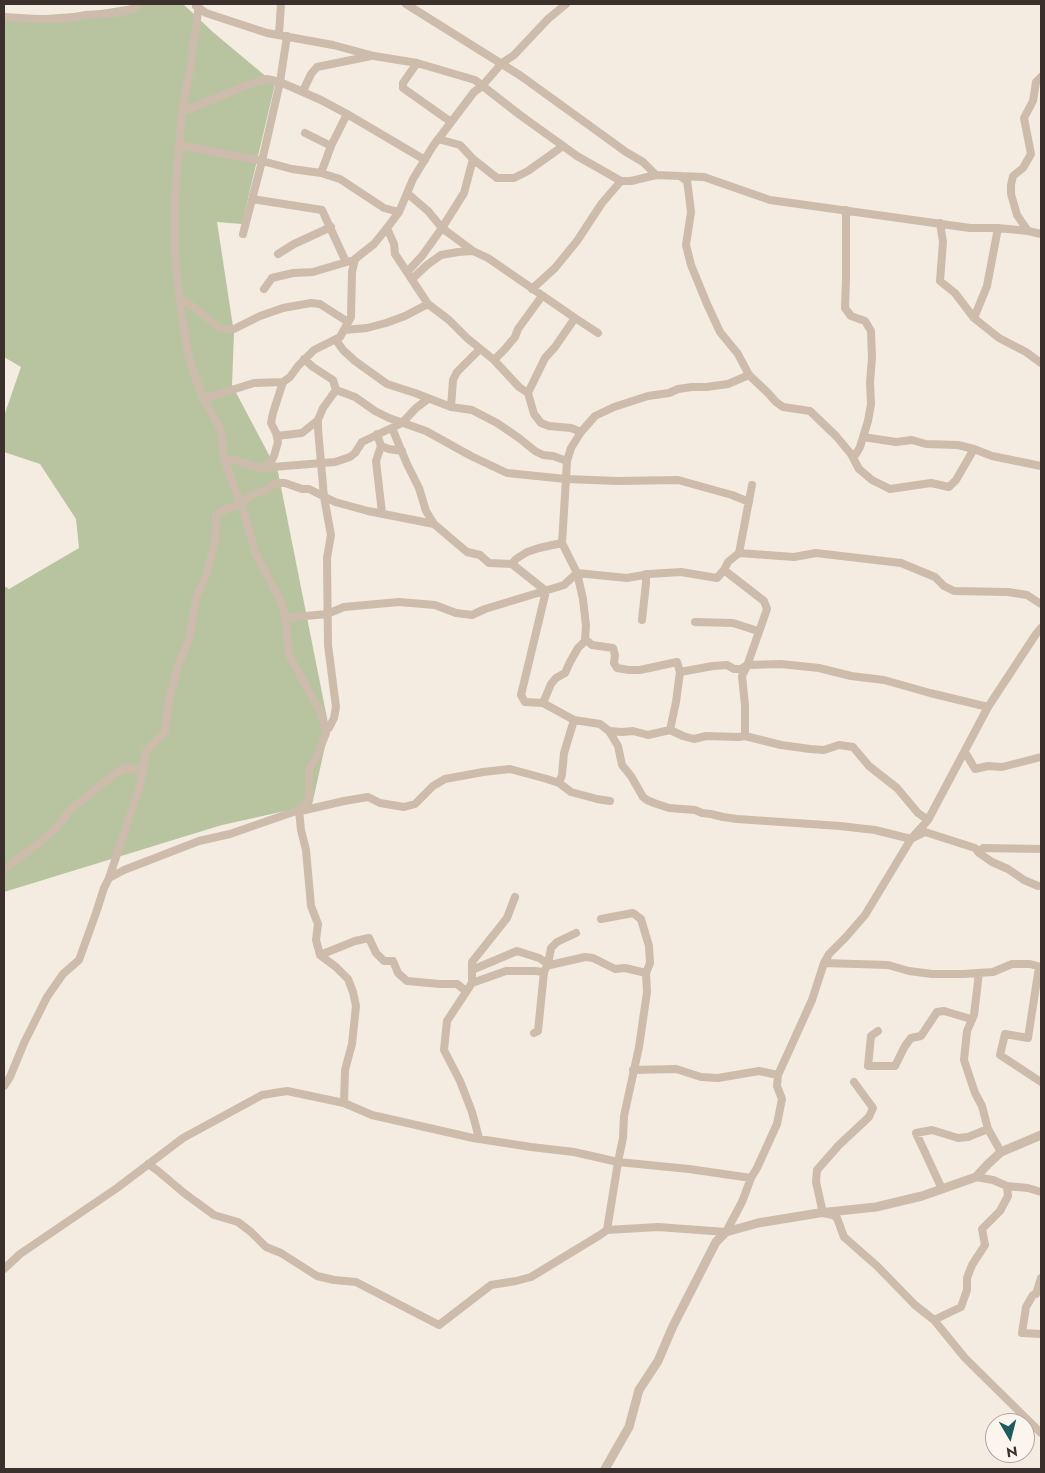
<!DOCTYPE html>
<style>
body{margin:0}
#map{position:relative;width:1045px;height:1473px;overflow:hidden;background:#f4ebe1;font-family:Jost,sans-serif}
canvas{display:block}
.frame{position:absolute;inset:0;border:5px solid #3b302b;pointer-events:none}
.north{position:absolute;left:985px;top:1413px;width:50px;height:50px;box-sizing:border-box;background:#fbf5ee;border:1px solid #aea6a0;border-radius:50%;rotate:172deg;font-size:14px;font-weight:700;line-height:20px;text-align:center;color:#3b302b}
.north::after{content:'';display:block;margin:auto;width:18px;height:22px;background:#1f5a5e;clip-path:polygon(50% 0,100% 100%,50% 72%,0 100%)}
</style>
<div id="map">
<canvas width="1045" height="1473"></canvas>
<div class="frame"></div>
<div class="north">N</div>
</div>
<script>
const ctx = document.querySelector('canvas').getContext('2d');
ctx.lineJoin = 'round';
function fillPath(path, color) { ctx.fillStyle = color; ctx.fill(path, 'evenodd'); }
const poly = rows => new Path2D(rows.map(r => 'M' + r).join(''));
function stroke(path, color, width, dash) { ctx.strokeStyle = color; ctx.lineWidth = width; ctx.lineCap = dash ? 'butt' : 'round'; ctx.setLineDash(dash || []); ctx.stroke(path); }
const green = poly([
 [139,4,183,4,214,33,275,84,242,224,217,222,234,333,232,385,278,472,329,728,312,805,222,825,4,892,4,586,9,589,79,548,76,519,40,464,4,452,4,416,21,367,4,357,4,15,32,16,89,12]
]);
const minor = poly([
 [199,4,191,63,182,112,175,197,175,254,181,311,189,358,203,399,221,430,224,459,244,513,255,552,282,604,285,618,289,655,321,713,326,733,317,756,309,769,309,798,299,810,301,830,306,850,311,906,318,924,316,940,320,955,336,967,348,979,353,992,356,1006,352,1044,345,1070,344,1103],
 [406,4,521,76,626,152,643,162,656,175],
 [566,4,548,19,514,55,502,63,482,86,474,92,433,146,413,179,399,212,387,228,394,244,395,254,428,304,449,320,467,338,494,360,519,387,528,393,534,414,541,423,549,426,571,428,581,432],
 [196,6,206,13,267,33,333,45,374,56,417,63,475,80,520,115,577,156,621,181,631,181,656,175,704,177,770,200,970,228,998,228,1028,231,1041,234],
 [4,17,37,19,64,19,86,15,116,13,133,9,139,4],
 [279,34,281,4],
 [417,63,403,83,403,88,451,122],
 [303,91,311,74,317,67,371,56],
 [182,112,250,84,267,79,280,82,321,100,347,114,425,160],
 [305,133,331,146],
 [438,139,460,145,473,159,497,178,514,178,528,171,563,146],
 [179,145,262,161,292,169,321,173,340,179,384,208,399,212],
 [321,173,331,146,347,114],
 [680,176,687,181,689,195,691,212,686,245,691,265,707,304,720,332,738,354,749,375,768,393,776,402,783,407,810,411,836,436,851,454,859,469,872,480,890,489,931,483,949,487,956,480,974,449,992,456,1041,466],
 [407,193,428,211,442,228,473,251],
 [252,199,322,210,346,262],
 [846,210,846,278,845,308,851,316,865,321,871,331,872,358,870,382,871,404,868,421,860,447,856,454,851,454],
 [940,223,943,242,940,281,955,293,974,318,999,338,1026,352,1041,363],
 [1028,231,1017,215,1011,194,1011,185,1013,176,1023,168,1031,154,1024,118,1033,101,1036,82,1041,77],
 [243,234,262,161,280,82,287,36],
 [278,254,294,244,331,227],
 [407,272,422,256,442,228,464,193,473,159],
 [412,279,427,265,441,255,458,252,473,251,488,258,575,318],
 [264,289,272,278,293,273,313,272,350,261],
 [532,289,555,268,577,241,602,203,621,181],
 [179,298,191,305,218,327,225,329,234,329,260,316,283,308,311,303,320,304,348,322],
 [974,318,987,286,998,228],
 [344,330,367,328,386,323,405,316,428,304],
 [336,340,343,350,355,361,387,384,415,393,451,407,472,410,497,423,519,438,535,451,543,455,553,456,567,461],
 [304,359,313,367,333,380,336,390],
 [494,360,505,349,515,337,518,329,542,296],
 [749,375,728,384,706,387,692,387,678,389,669,393,648,396,614,407,595,416,581,432,571,448,567,461,566,479,618,481,678,480,732,495,749,502],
 [528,393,545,358,555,347,575,318,598,333],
 [203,399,254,383,283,382],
 [451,407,453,380,457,372,480,349],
 [392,428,407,464,419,488,426,511,434,524],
 [377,434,381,446,389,449,402,451],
 [277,436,302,433,318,420],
 [863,437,896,442,912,440,926,444,958,445,974,449],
 [381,446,376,461,382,513],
 [224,459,235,460,260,468,335,462,350,457,355,453,362,442,402,423,416,408,428,399],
 [260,468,270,464,274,456,278,442,276,433,271,423,273,413,283,382,290,377,298,366,314,350,340,337,351,317,352,272,355,259,374,244,387,228],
 [739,553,752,485],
 [512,564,516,559,527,552,539,548,562,543],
 [724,570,764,601,767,609,747,666,742,676,745,705,745,736,781,745,810,749,824,750,839,745,853,747,869,766,897,788,918,813,928,820],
 [285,618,327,614,344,607,399,602,435,605,456,613,472,615,485,609,564,585,577,573,627,578,649,574,681,572,717,578,724,570,728,562,739,553,794,557,816,553,901,563,935,577,944,586,954,591,1008,592,1027,595,1041,604],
 [642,620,646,583,646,574],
 [695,622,733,623,758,631],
 [543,703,551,684,556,678,565,673,570,662,578,648,586,640],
 [329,728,334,718,336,707,328,645,327,558,331,535,324,497,318,429,318,420,323,408,336,390,355,397,375,411,389,418,426,431,471,456,507,473,566,479,562,543,577,573,583,599,586,626,585,639,592,645,613,648,615,655,614,663,617,668,629,670,640,670,677,662,680,672,713,666,727,665,734,669,741,669,747,665,781,664,819,668,851,676,884,680,930,693,988,707],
 [670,730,676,702,680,672],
 [609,731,618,746,622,765,631,776,643,797,647,800,654,803,669,808,695,810,702,813,711,814,723,817,737,819,840,826,875,830,911,839,925,832,975,848,979,853,992,862,1008,869,1024,880,1038,886,1041,886],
 [965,752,975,769,988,766,1002,767,1041,757],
 [559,783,562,775,564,753,574,720],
 [979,853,983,848,1041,849],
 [4,869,39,843,56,828,71,809,116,773,125,768,144,770],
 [109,878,140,786,146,751,165,732,168,704,178,666,189,639,196,599,206,575,215,543,216,514,240,503,250,496,268,489,275,483,285,483,302,489,309,489,335,502,368,511,434,524,467,552,480,555,489,563,512,564,546,591,521,695,525,702,543,703,574,720,600,724,609,731,622,732,633,731,648,735,670,730,683,736,694,739,706,736,739,737,745,736],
 [320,955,355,941,369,938,376,953,384,961,393,961,398,973,407,981,440,984,457,984,466,991],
 [824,963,888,965,909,971,932,974,963,974,993,972,1012,964,1030,964,1041,967],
 [1039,967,1028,1038,1005,1034,1000,1055,1041,1082],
 [472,970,472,962,507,918,515,897],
 [979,973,974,1015,967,1031,964,1060,975,1093,982,1106,988,1129,1001,1152],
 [472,983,472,970,517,951,539,958,550,965,585,957,593,958,615,969,625,968,646,973],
 [878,1031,871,1036,868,1066,895,1066,905,1046,911,1038,921,1036,937,1012,944,1011,971,1019],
 [534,1033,538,1031,544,972],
 [633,1070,676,1069,701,1077,718,1078,759,1071,778,1075],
 [854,1082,873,1108,869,1117,839,1145,817,1170,816,1182,823,1213,833,1215,837,1218,844,1237,877,1266,915,1305,934,1320,965,1358,1041,1433],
 [4,1086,10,1077,24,1043,47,997,63,974,79,960,96,913,104,888,109,878,124,870,199,841,230,834,299,810,301,811,344,801,368,797,380,803,404,807,415,804,433,786,445,779,483,772,510,769,547,779,559,783,571,792,597,799,610,801],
 [479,1138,472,1112,460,1081,444,1050,447,1021,472,983,506,971,535,971,544,972,548,964,551,948,557,942,576,933],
 [148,1164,158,1171,184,1193,214,1215,238,1222,251,1232,266,1247,281,1253,317,1276,334,1280,356,1282,439,1325,491,1285,516,1281,531,1277,600,1235,607,1230,658,1227,726,1232,742,1202,751,1178,757,1168,777,1124,782,1099,777,1086,778,1075,812,1000,824,963,829,954,846,937,865,915,911,839,928,820,988,707,1036,634,1041,628],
 [976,1177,993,1180,1007,1186,1028,1188,1041,1192],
 [942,1189,916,1133,932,1130,958,1138,968,1137,988,1129],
 [607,1230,618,1162,689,1169,751,1178],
 [4,1269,20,1254,117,1188,183,1138,262,1095,287,1091,344,1103,372,1115,473,1138,531,1147,574,1152,618,1162,623,1138,624,1116,639,1047,647,992,646,973,650,963,649,946,641,919,633,913,601,919],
 [1041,1278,1036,1294,1033,1295,1026,1307,1022,1333,1041,1334],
 [934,1320,961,1307,967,1290,967,1278,972,1265,985,1245,982,1229,1000,1211,1008,1196,1007,1186]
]);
const tertiary = poly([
 [605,1469,629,1427,639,1390,658,1361,673,1326,716,1242,726,1232,758,1223,819,1213,876,1207,922,1196,976,1177,988,1164,1001,1152,1041,1135]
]);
fillPath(green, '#b8c4a0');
stroke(minor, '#cdbbac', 8);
stroke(tertiary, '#cdbbac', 9);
</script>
